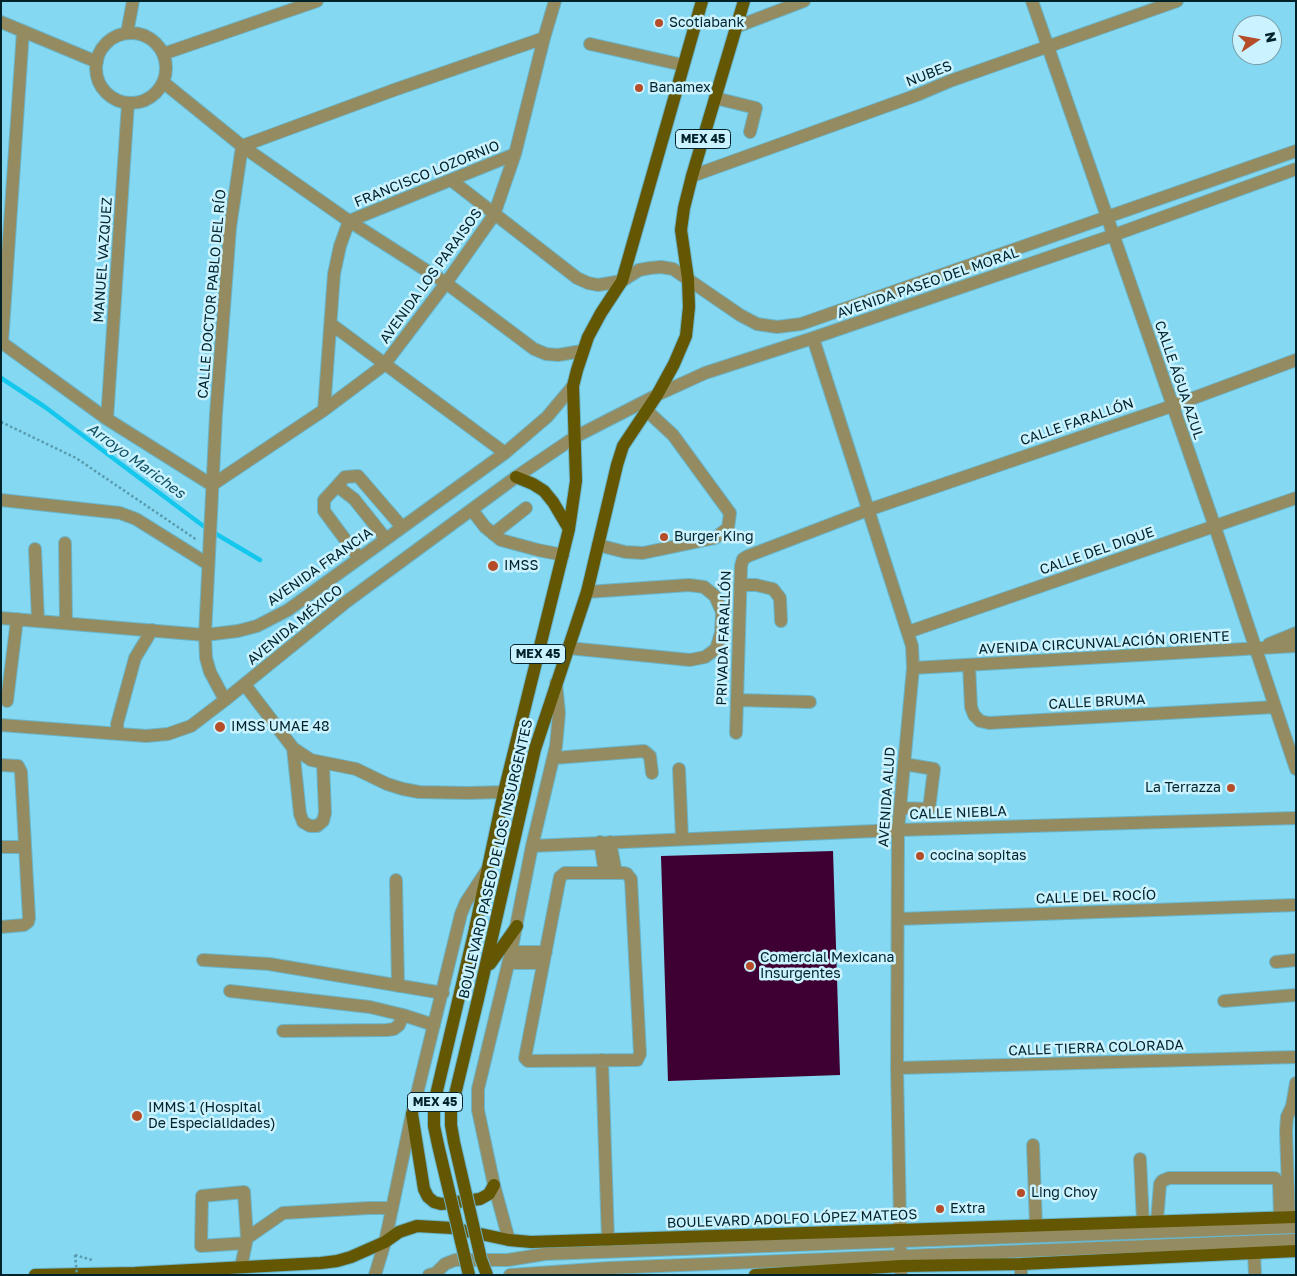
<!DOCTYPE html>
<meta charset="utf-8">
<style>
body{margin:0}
#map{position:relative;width:1297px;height:1276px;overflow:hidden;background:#84d8f1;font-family:"Golos Text",sans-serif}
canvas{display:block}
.frame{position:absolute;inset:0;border:2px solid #00222b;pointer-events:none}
.north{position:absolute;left:1232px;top:15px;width:50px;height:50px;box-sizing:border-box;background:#cbf2ff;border:1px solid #7a9faa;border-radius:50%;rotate:78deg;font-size:14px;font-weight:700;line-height:20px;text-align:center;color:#00222b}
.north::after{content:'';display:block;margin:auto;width:18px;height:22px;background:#b54d29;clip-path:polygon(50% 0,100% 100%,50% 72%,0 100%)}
</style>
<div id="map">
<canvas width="1297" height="1276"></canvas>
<div class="frame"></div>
<div class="north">N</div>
</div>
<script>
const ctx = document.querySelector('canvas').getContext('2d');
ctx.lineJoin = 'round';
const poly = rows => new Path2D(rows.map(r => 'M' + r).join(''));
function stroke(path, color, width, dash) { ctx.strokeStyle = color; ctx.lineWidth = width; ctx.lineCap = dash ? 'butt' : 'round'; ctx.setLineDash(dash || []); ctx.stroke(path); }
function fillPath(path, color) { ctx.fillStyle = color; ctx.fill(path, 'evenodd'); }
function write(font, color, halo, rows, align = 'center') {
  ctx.font = font + ' "Golos Text",sans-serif'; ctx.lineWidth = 5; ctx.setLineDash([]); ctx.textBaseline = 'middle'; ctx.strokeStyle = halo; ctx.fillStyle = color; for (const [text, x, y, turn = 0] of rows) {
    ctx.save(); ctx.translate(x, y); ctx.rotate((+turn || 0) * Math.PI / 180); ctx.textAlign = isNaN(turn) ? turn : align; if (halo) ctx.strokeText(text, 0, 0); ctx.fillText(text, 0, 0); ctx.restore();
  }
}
const stream = poly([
 [1,378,45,407,206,528,260,560]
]);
const building = poly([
 [833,851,840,1075,668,1081,661,856]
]);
const path = poly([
 [1,422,76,458,197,540],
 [75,1255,92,1260]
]);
const minor = poly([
 [1032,1,1215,527,1296,769],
 [1,22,97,62],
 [736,27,804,1],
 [127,33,133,1],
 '96 68a35 35 0 1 1 70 0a35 35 0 1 1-70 0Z',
 [590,44,683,65],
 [163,54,317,1],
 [163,82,242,146,349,221,446,283,534,349,546,354,558,355,582,351],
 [715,98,756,108,750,132],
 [242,146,394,90,544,38],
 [692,176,917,95,950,81,1177,1],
 [451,180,577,278,588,283,598,285,622,281,639,270,650,268,661,267,673,269,740,315,757,324,777,327,801,324,1296,151],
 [349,221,515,154],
 [331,324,505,453],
 [813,338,912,646,913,668,898,830,897,1068,901,1275],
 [1,342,107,419,212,485,324,410,384,365,446,283,494,215,515,154,544,38,555,1],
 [2,343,23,31],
 [324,410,334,274,340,246,349,221],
 [107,419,128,103],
 [337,486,345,477,358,476,402,527],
 [1,500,120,513,136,519,208,564],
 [472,510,485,527,501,540,538,550,563,555],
 [493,534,526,508],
 [65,543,66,623],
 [598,545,625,552,643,553,715,538,728,528,730,513,673,435,646,410],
 [35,549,38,621],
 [359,558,324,511,324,500,337,486,354,499,386,539],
 [740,585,756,585,773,589,780,598,781,621],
 [1,618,205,635,238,631,257,626,288,610,505,453,547,417,573,386],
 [908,632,1296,498],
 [1269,644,1296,633],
 [568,648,690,660,705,657,716,649,721,633,722,612,715,596,704,587,689,585,587,592],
 [969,665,971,707,974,715,980,721,989,723,1275,707],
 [913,668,1296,646],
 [245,685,293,748,311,760,356,769,387,784,403,789,419,792,468,793,504,792],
 [225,700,210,672,206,658,205,635,216,414,230,228,242,146],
 [737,700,810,702],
 [7,701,17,619],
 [1,725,146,736,168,734,191,726,225,700,346,602,516,477,575,437,657,395,705,373,813,338,1114,235,1296,169],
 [736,733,741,566,743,559,748,556,868,510,1172,406,1296,360],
 [118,734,117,724,135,658,152,630],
 [293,748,300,814,303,822,310,826,317,826,323,821,325,813,323,763],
 [554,758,644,751,650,756,652,773],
 [1,765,18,766,21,772,29,918,28,922,24,925,1,927],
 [679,769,682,838],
 [900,808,929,809,934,769,904,764],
 [600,842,605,873],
 [610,842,616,873],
 [532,846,898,830,1296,818],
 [1,847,24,847],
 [565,873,624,873,627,874,631,879,640,1054,637,1060,528,1061,525,1058,560,877,565,873],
 [396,880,398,986],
 [898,919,1296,905],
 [511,952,546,952],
 [203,960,269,964,443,993],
 [1276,962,1296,960],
 [509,963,543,963],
 [230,991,370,1007,403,1015,434,1025],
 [1224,1001,1296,995],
 [283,1031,387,1030,394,1029,399,1025,403,1015],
 [602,1060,608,1240],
 [897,1068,1296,1057],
 [1292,1106,1296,1083],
 [1033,1145,1036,1225],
 [1140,1159,1143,1222],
 [1289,1217,1286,1131,1287,1117,1292,1106,1296,1104],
 [1157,1221,1160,1184,1162,1181,1169,1178,1275,1178,1279,1183,1280,1217],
 [509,1240,494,1185,482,1129,478,1110,478,1089,511,952,532,846,556,746,559,713,556,683],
 [246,1243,201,1246,202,1196,244,1192,247,1238],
 [1254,1252,1255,1275],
 [1021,1264,1021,1275],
 [241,1267,247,1238,283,1213,369,1208,392,1208],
 [375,1275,385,1242,412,1114,461,914,466,902,487,870],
 [429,1275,436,1273,445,1264,455,1260,508,1260,545,1254,1296,1227],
 [510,1275,609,1268,1296,1240]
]);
const major = poly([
 [516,477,533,484,544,491,553,502,569,529],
 [475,929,504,792,569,529,576,481,573,386,577,370,588,337,601,313,622,281,702,1],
 [490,964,517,926],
 [478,999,535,749,587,592,617,465,623,446,657,395,674,364,686,336,689,307,688,279,681,230,684,208,692,176,744,1],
 [412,1114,424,1189,428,1197,434,1202,441,1204,480,1199,489,1194,494,1185],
 [35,1275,135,1273,321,1263,337,1261,351,1257,385,1242,399,1232,417,1226,452,1228,509,1240,531,1242,1296,1217],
 [755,1275,901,1266,1021,1264,1296,1251]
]);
const pathBridge = poly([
 [75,1255,77,1275]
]);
const majorBridge = poly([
 [478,999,451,1111,451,1125,454,1142,481,1259,487,1275],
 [469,1275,438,1145,434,1126,434,1110,436,1095,475,929]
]);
const markers = [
 [659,23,5,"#b54d29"],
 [639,88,5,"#b54d29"],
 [664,537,5,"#b54d29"],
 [493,566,6,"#b54d29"],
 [220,727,6,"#b54d29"],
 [1231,788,5,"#b54d29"],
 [920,856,5,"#b54d29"],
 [750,966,5,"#b54d29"],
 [137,1116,6,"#b54d29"],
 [1021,1193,5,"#b54d29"],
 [940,1209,5,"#b54d29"]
];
const shields = [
 [703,139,55],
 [538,654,55],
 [435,1102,55]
];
const shieldNames = [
 ["MEX 45",703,139],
 ["MEX 45",538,654],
 ["MEX 45",435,1102]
];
const poiNames = [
 ["Scotiabank",669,23],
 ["Banamex",649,88],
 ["Burger King",674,537],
 ["IMSS",504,566],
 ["IMSS UMAE 48",231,727],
 ["La Terrazza",1221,788,"right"],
 ["cocina sopitas",930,856],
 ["Comercial Mexicana",760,958],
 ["Insurgentes",760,974],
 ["IMMS 1 (Hospital",148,1108],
 ["De Especialidades)",148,1124],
 ["Ling Choy",1031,1193],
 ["Extra",950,1209]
];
const streetNames = [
 ["NUBES",929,74,-21],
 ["FRANCISCO LOZORNIO",427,174,-22],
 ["MANUEL VAZQUEZ",103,260,-86],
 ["AVENIDA LOS PARAISOS",431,276,-54],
 ["AVENIDA PASEO DEL MORAL",928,283,-19],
 ["CALLE DOCTOR PABLO DEL RÍO",212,294,-85],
 ["CALLE ÁGUA AZUL",1179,380,71],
 ["CALLE FARALLÓN",1077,422,-19],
 ["CALLE DEL DIQUE",1097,551,-19],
 ["AVENIDA FRANCIA",320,567,-35],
 ["AVENIDA MÉXICO",295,625,-39],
 ["PRIVADA FARALLÓN",724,638,-88],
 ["AVENIDA CIRCUNVALACIÓN ORIENTE",1104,643,-3],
 ["CALLE BRUMA",1097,702,-3],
 ["AVENIDA ALUD",887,797,-86],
 ["CALLE NIEBLA",958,813,-2],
 ["BOULEVARD PASEO DE LOS INSURGENTES",496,859,-77],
 ["CALLE DEL ROCÍO",1096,897,-2],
 ["CALLE TIERRA COLORADA",1096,1048,-2],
 ["BOULEVARD ADOLFO LÓPEZ MATEOS",792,1219,-2]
];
const waterNames = [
 ["Arroyo Mariches",136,461,36]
];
stroke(stream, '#16c7ed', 4.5);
fillPath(building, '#3e0032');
stroke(minor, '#6ab4c9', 14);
stroke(major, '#6ab4c9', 14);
stroke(path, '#589bae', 2.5, [2.5, 2.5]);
stroke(minor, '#948c60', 12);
stroke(major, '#645704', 12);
stroke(majorBridge, '#6ab4c9', 14, []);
stroke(pathBridge, '#589bae', 2.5, [2.5, 2.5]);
stroke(majorBridge, '#645704', 12);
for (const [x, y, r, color] of markers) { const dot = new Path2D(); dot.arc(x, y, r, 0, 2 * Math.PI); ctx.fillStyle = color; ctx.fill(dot); stroke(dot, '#cbf2ff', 2); }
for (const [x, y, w] of shields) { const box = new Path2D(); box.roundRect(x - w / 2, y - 9.5, w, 19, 4); ctx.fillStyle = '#cbf2ff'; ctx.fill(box); stroke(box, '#00222b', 1); }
write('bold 12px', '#00222b', null, shieldNames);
write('14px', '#00222b', '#cbf2ff', poiNames, 'left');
write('14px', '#00222b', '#cbf2ff', streetNames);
write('italic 15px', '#105161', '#cbf2ff', waterNames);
</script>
